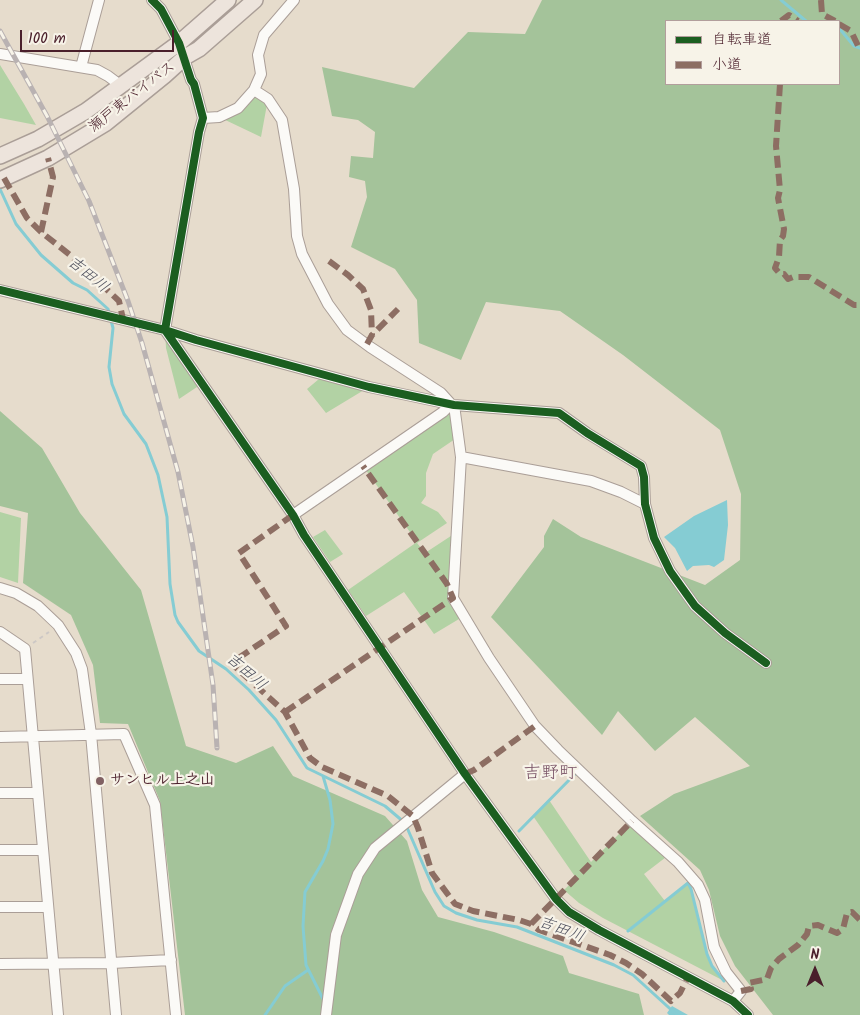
<!DOCTYPE html>
<meta charset="utf-8">
<style>
body{margin:0}
#map{position:relative;width:860px;height:1015px;overflow:hidden;background:#e6dccc;font-family:Kalam,"Klee One",sans-serif}
canvas{display:block}
.legend{position:absolute;left:665px;top:20px;width:175px;height:65px;box-sizing:border-box;background:#f7f3e8;border:1px solid #b29e9c;margin:0;padding:6px 9px;list-style:none;font-size:15px;color:#4a1f2b}
.legend li{display:flex;align-items:center;gap:10px;height:25px}
.legend b{width:25px;border:1px solid #b29e9c}
.north{position:absolute;left:790px;top:945px;width:50px;height:50px;-webkit-text-stroke:4px #f7f3e8;paint-order:stroke;rotate:0deg;font-size:14px;font-weight:700;line-height:20px;text-align:center;color:#4a1f2b}
.north::after{content:'';display:block;margin:auto;width:18px;height:22px;background:#4a1f2b;clip-path:polygon(50% 0,100% 100%,50% 72%,0 100%)}
.scale{position:absolute;left:20px;top:30px;width:154px;height:22px;box-sizing:border-box;border:2px solid #4a1f2b;border-top:0;padding-left:6px;font-size:15px;line-height:18px;white-space:nowrap;color:#4a1f2b;-webkit-text-stroke:4px #f7f3e8;paint-order:stroke}
</style>
<div id="map">
<canvas width="860" height="1015"></canvas>
<ul class="legend">
<li><b style="height:6px;background:#1b5e20"></b>自転車道</li>
<li><b style="height:6px;background:#8d6e63"></b>小道</li>
</ul>
<div class="north">N</div>
<div class="scale">100 m</div>
</div>
<script>
const ctx = document.querySelector('canvas').getContext('2d');
ctx.lineJoin = 'round';
function fillPath(path, color) { ctx.fillStyle = color; ctx.fill(path, 'evenodd'); }
const poly = rows => new Path2D(rows.map(r => 'M' + r).join(''));
function stroke(path, color, width, dash) { ctx.strokeStyle = color; ctx.lineWidth = width; ctx.lineCap = dash ? 'butt' : 'round'; ctx.setLineDash(dash || []); ctx.stroke(path); }
function write(font, color, halo, rows, align = 'center') {
  ctx.font = font + ' Kalam,"Klee One",sans-serif'; ctx.lineWidth = 4.5; ctx.setLineDash([]); ctx.textBaseline = 'middle'; ctx.strokeStyle = halo; ctx.fillStyle = color; for (const [text, x, y, turn = 0] of rows) {
    ctx.save(); ctx.translate(x, y); ctx.rotate((+turn || 0) * Math.PI / 180); ctx.textAlign = isNaN(turn) ? turn : align; if (halo) ctx.strokeText(text, 0, 0); ctx.fillText(text, 0, 0); ctx.restore();
  }
}
const green = poly([
 [0,65,24,104,36,125,0,118],
 [254,90,268,99,261,137,219,117],
 [165,330,203,383,179,399,166,348],
 [325,374,369,387,326,413,307,389],
 [451,404,458,437,433,454,426,473,426,496,421,503,438,512,447,523,417,543,425,553,457,532,453,597,464,616,434,634,404,592,366,616,348,590,417,542,363,466],
 [0,512,21,518,18,583,0,577],
 [325,530,343,554,330,562,313,537],
 [549,800,591,862,632,821,670,854,644,874,665,901,688,883,691,890,707,954,712,966,724,981,603,918,579,903,564,890,576,878,533,816]
]);
const forest = poly([
 [542,0,860,0,860,1015,773,1015,735,966,720,936,709,890,700,870,640,816,674,794,750,766,695,717,655,751,618,711,602,735,491,617,544,547,544,536,553,519,581,537,705,585,740,560,741,494,720,430,623,355,560,311,486,302,461,360,419,343,417,300,395,269,351,247,367,197,365,181,349,177,351,156,373,158,375,132,358,120,332,116,322,67,414,88,468,32,525,34],
 [666,21,839,21,839,84,666,84],
 [0,411,42,448,80,513,141,590,186,746,236,763,273,746,293,776,385,816,407,841,422,890,438,917,494,932,563,956,569,973,639,994,644,1015,185,1015,160,801,128,724,100,723,93,665,71,615,23,583,28,513,0,506]
]);
const water = poly([
 [727,500,728,525,724,560,714,567,709,565,693,566,687,571,675,548,664,537,694,516],
 [672,1006,688,1015,669,1015,667,1013]
]);
const stream = poly([
 [781,0,806,21],
 [839,28,854,46,860,48],
 [0,189,16,224,41,255,73,283,87,290,108,309,113,328,109,367,112,384,124,414,146,444,158,475,167,517,170,584,175,615,178,622,199,651,226,669,249,690,276,720,307,768,385,806,405,823,435,892,444,906,456,913,477,920,517,927,614,965,633,975,677,1015],
 [323,776,330,800,333,824,328,849,323,861,305,892,303,926,306,965,325,1003],
 [519,831,576,773],
 [628,931,688,883,691,889,707,954,712,966,724,981],
 [265,1015,285,986,308,970]
]);
const path = poly([
 [33,643,49,632]
]);
const minor = poly([
 [152,0,161,9,179,43,191,80,194,84,203,118,199,132,165,330,293,515,304,535,465,774,556,899,569,912,599,930,733,1001,748,1015],
 [0,54,97,70,108,76,116,82,119,88],
 [81,67,99,0],
 [254,90,268,99,282,120,294,189,297,236,302,254,328,304,347,330,370,347,441,393,451,404],
 [203,118,219,117,238,108,254,90,261,74,258,55,264,35,294,0],
 [0,290,165,330,196,340,369,387,454,405,559,413,587,433,641,466,644,477,645,504,654,538,670,571,695,606,725,633,766,663],
 [454,405,461,457,453,598,489,658,535,726,558,750,632,821,678,862,698,885,705,900,714,947,726,972,741,991,733,1001],
 [461,457,591,481,621,492,645,504],
 [293,515,443,412,451,404],
 [0,588,16,593,38,606,58,625,76,653,82,669,91,734,116,1015],
 [0,632,25,649,58,1015],
 [0,679,27,679],
 [0,737,124,734,155,805,176,1015],
 [0,793,37,793],
 [0,850,43,850],
 [0,907,48,907],
 [0,964,111,963,171,960],
 [326,1015,336,935,358,874,375,848,465,774]
]);
const highway = poly([
 [0,156,38,139,86,111,179,43,228,0],
 [0,180,48,158,106,123,164,76,185,57,199,49,255,0]
]);
const rail = poly([
 [0,31,47,116,89,201,128,301,142,343,178,472,193,547,213,685,217,748]
]);
const quiet = poly([
 [821,0,822,14,835,21],
 [781,21,789,15,798,21],
 [839,24,851,31,860,50],
 [780,84,776,146,780,190,778,198,784,229,783,236,780,240,779,257,775,268,780,274,784,274,788,279,793,277,809,277,854,305,860,305],
 [4,178,27,218,41,232,70,255,119,301,123,319],
 [41,232,53,177,48,158],
 [329,261,348,275,363,289,371,310,372,335],
 [367,344,372,335,398,309],
 [293,515,239,553,286,626,231,663,285,712,310,758,322,767,388,796,413,816,418,828,432,873,455,904,473,911,519,920,531,924,539,930,610,955,626,963,642,974,671,1001,680,993,688,977],
 [285,712,453,598,447,584,363,466],
 [465,774,474,770,535,726],
 [531,924,632,821],
 [741,991,751,989,749,983,767,979,771,968,779,959,798,945,807,934,809,926,818,925,837,933,843,929,847,913,852,912,860,920]
]);
const cycleway = poly([
 [152,0,161,9,179,43,191,80,194,84,203,118,199,132,165,330,293,515,304,535,465,774,556,899,569,912,599,930,733,1001,748,1015],
 [0,290,165,330,196,340,369,387,454,405,559,413,587,433,641,466,644,477,645,504,654,538,670,571,695,606,725,633,766,663]
]);
const markers = [
 [100,781,5,"#816163"]
];
const streetNames = [
 ["瀬戸東バイパス",133,98,-38]
];
const poiNames = [
 ["サンヒル上之山",110,781]
];
const waterNames = [
 ["吉田川",87,276,39],
 ["吉田川",245,673,41],
 ["吉田川",561,931,21]
];
const quarterNames = [
 ["吉野町",550,775]
];
fillPath(green, '#b2d2a4');
fillPath(forest, '#a4c39a');
fillPath(water, '#85ccd3');
stroke(stream, '#85ccd3', 3);
stroke(minor, '#aa9e97', 12);
stroke(highway, '#aa9e97', 18);
stroke(path, '#cdc8c5', 2, [4, 4]);
stroke(minor, '#fbfaf7', 10);
stroke(highway, '#ede4dc', 15);
stroke(rail, '#b9b2b2', 5);
stroke(rail, '#f7f3e8', 3, [9]);
stroke(quiet, '#8d6e63', 6, [12, 6]);
stroke(cycleway, '#1b5e20', 8);
for (const [x, y, r, color] of markers) { const dot = new Path2D(); dot.arc(x, y, r, 0, 2 * Math.PI); ctx.fillStyle = color; ctx.fill(dot); stroke(dot, '#f7f3e8', 2); }
write('15px', '#4a1f2b', '#f7f3e8', streetNames);
write('bold 15px', '#4a1f2b', '#f7f3e8', poiNames, 'left');
write('italic 16px', '#4f515e', '#f7f3e8', waterNames);
write('18px', '#764f63', '#f7f3e8', quarterNames);
</script>
